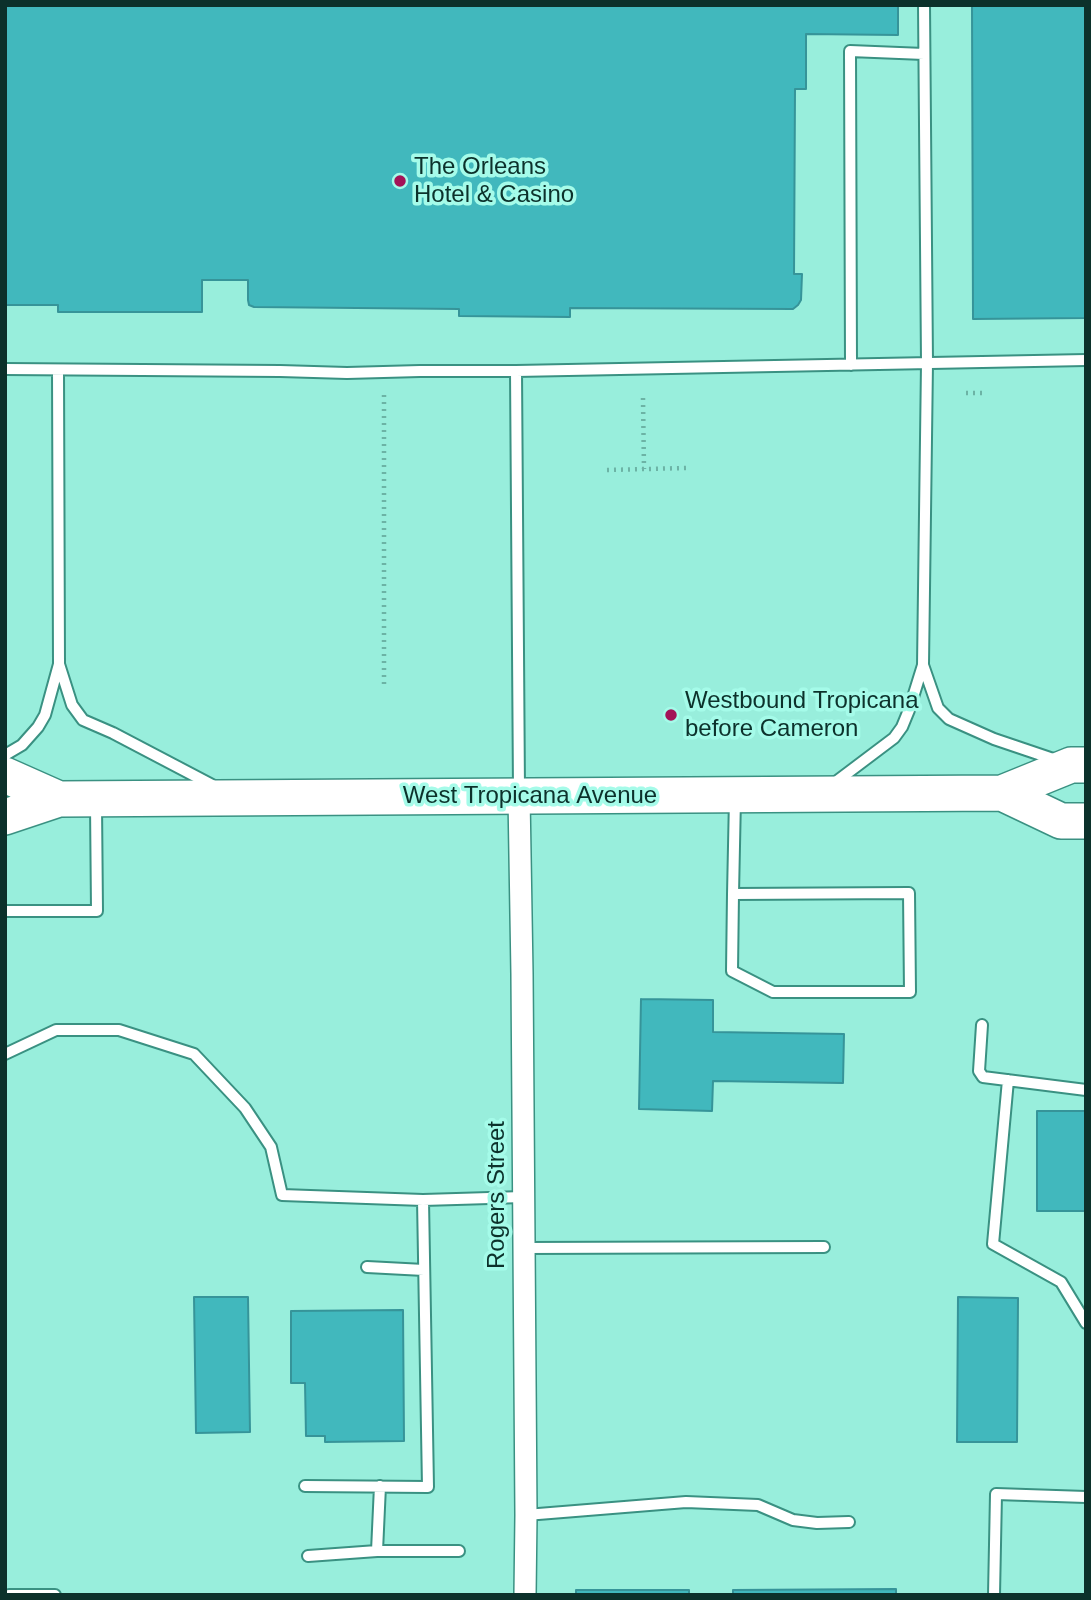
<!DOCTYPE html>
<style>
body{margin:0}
#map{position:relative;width:1091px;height:1600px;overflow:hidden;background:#98eedc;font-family:Arial,sans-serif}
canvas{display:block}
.frame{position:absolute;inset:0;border:7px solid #0c312b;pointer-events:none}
</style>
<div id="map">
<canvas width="1091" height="1600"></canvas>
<div class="frame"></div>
</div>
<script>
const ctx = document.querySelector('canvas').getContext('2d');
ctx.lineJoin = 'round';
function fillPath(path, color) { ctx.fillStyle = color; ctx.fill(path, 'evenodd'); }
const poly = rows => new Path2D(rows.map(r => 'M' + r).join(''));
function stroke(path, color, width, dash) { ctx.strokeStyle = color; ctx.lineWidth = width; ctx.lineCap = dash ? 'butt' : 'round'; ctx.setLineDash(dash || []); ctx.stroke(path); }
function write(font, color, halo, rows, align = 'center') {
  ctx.font = font + ' Arial,sans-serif'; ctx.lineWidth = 7; ctx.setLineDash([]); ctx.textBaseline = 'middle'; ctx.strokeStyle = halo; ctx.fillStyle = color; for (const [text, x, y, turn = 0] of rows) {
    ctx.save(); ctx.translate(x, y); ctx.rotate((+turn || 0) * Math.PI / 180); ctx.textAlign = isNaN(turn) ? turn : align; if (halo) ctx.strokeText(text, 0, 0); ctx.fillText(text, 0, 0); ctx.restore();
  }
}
const building = poly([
 [5,5,898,5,898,35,806,34,806,89,795,89,794,274,802,274,801,300,798,305,793,309,570,308,570,317,459,316,459,309,254,307,249,305,248,300,248,280,202,280,202,312,58,312,58,305,5,305,5,5],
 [972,5,1086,5,1086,318,973,319,972,5],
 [641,999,713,1000,713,1032,844,1034,843,1083,713,1081,712,1111,639,1109,641,999],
 [1037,1111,1086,1111,1086,1211,1037,1211,1037,1111],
 [194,1297,248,1297,250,1432,196,1433,194,1297],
 [958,1297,1018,1298,1017,1442,957,1442,958,1297],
 [403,1310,404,1441,325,1442,325,1436,306,1436,305,1383,291,1383,291,1311,403,1310],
 [896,1589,896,1595,733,1595,733,1590,896,1589],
 [576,1590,689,1590,689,1595,576,1595,576,1590]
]);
const path = poly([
 [966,393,987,393],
 [384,395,384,687],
 [643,398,644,469],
 [607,470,686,468]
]);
const lane = poly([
 [851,365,850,51,924,54],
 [5,369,280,371,347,373,420,371,516,371,519,791],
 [516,371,1086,360],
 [59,664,72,705,83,720,113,733,214,786],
 [923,665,938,708,949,719,994,739,1059,761],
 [5,755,22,745,38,727,45,715,59,664,58,370],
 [833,784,894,738,902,727,909,710,923,665,927,363,924,5],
 [733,894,909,893,910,992,773,992,732,971,733,894,735,798],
 [5,911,97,911,96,805],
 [982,1025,979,1071,983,1077,1086,1090],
 [5,1054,56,1030,119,1030,194,1054,245,1108,271,1147,282,1195,423,1200],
 [1008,1080,993,1244,1061,1282,1086,1323],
 [523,1248,824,1247],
 [367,1267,424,1270],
 [305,1486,428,1487,423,1200,523,1197],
 [380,1486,377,1551,459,1551],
 [526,1515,686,1502,758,1505,793,1520,817,1523,849,1522],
 [308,1556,377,1551],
 [9,1595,55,1595],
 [994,1595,996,1494,1086,1497]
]);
const street = poly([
 [519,796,522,974,526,1515,525,1595]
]);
const primary = poly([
 [5,775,59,799],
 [1002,793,1061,821,1086,821],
 [5,817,59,799,1002,793,1071,765,1086,765]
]);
const markers = [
 [400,181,7,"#a31357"],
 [671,715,7,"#a31357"]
];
const poiNames = [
 ["The Orleans",414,167],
 ["Hotel & Casino",414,195],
 ["Westbound Tropicana",685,701],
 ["before Cameron",685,729]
];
const streetNames = [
 ["West Tropicana Avenue",530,796],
 ["Rogers Street",497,1195,-90]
];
fillPath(building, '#41b8bd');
stroke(building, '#369499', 2);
stroke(lane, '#3a9182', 14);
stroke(street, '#3a9182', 24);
stroke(primary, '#3a9182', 38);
stroke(path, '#6cb3a5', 4.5, [2, 5]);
stroke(lane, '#fff', 10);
stroke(street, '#fff', 21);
stroke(primary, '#fff', 35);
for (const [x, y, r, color] of markers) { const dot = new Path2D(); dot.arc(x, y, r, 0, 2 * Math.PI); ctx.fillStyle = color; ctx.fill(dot); stroke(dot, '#a5fbe9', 2.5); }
write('24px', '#0c312b', '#a5fbe9', poiNames, 'left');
write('24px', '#0c312b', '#a5fbe9', streetNames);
</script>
